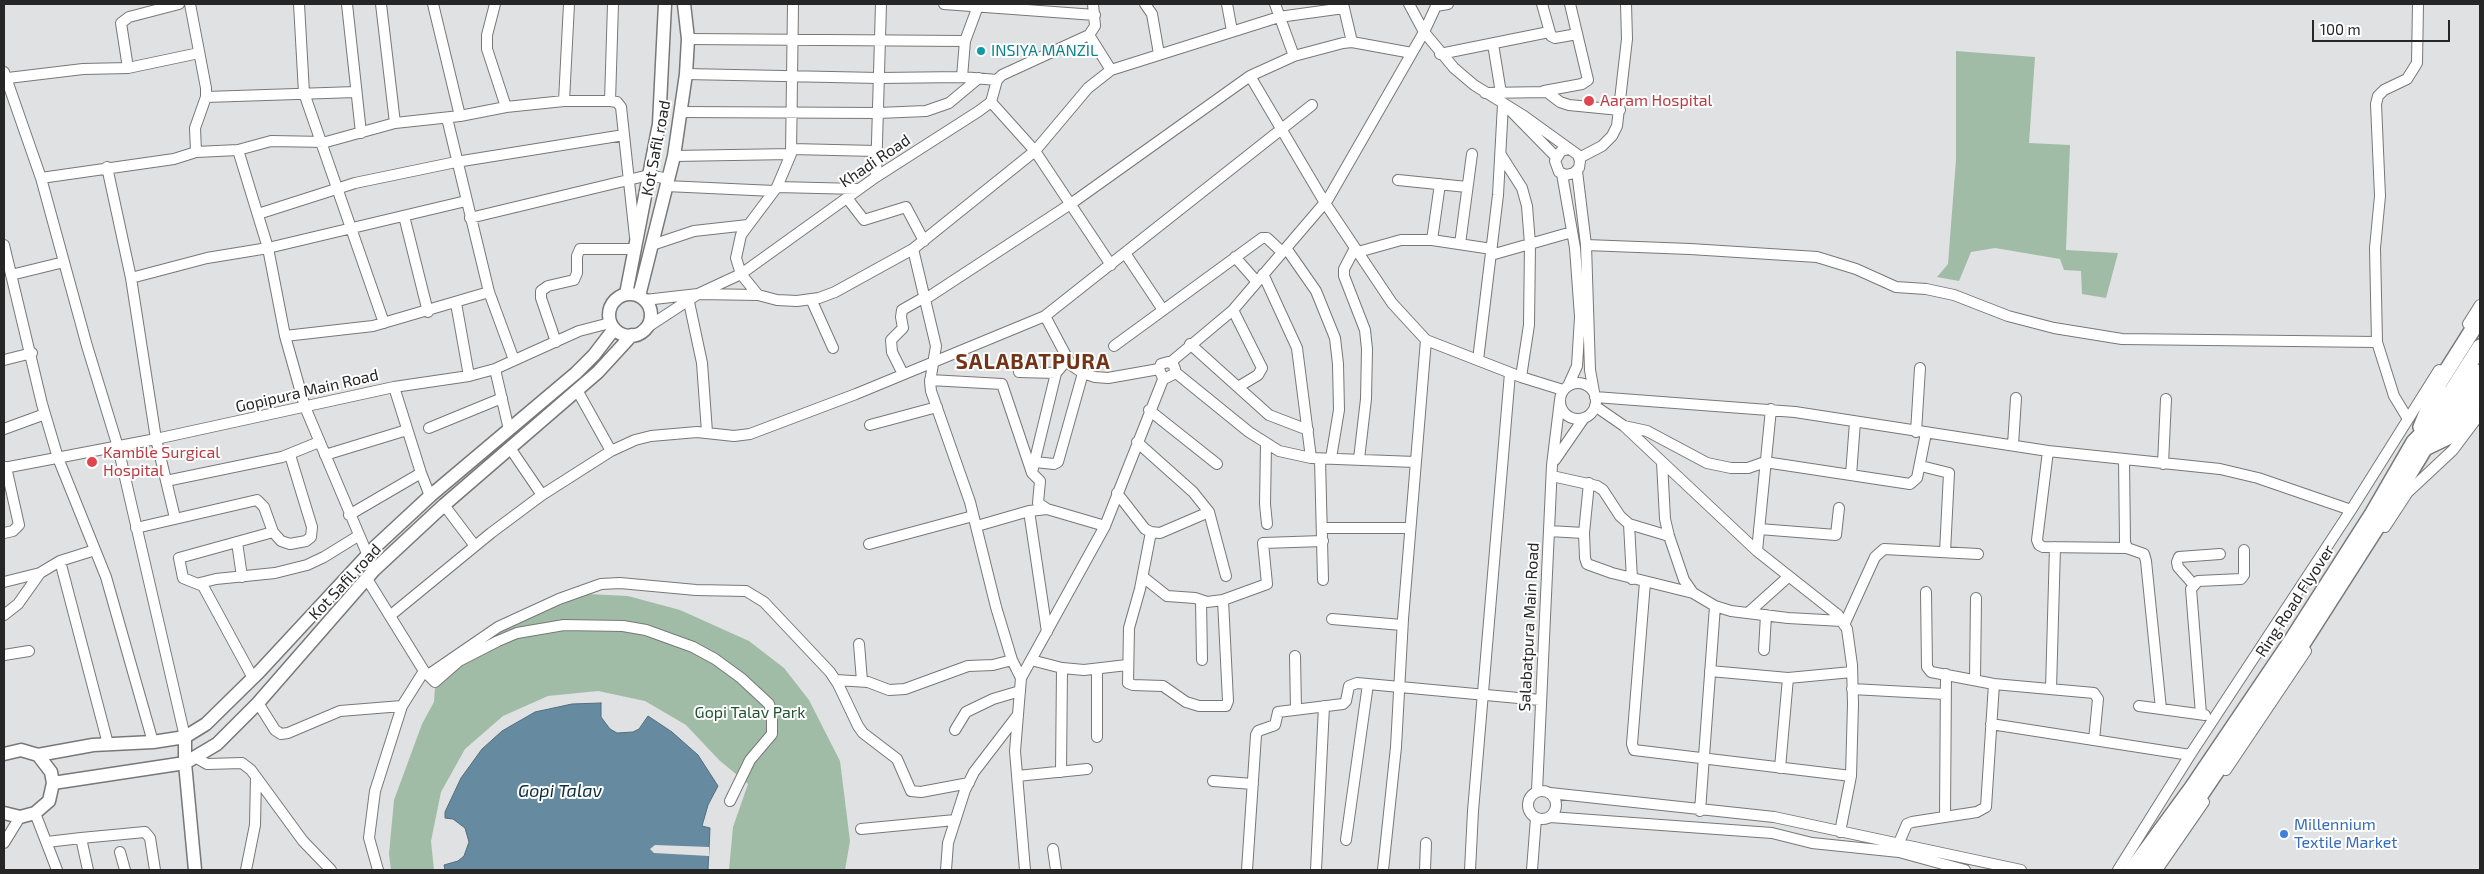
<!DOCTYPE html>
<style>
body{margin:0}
#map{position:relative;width:2484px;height:874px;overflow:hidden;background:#e0e1e2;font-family:"Exo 2",sans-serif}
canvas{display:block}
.frame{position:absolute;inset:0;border:5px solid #262627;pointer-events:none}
.scale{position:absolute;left:2312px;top:20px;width:138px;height:22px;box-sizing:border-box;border:2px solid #262627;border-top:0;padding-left:6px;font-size:15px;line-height:18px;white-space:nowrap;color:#262627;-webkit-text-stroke:4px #fff;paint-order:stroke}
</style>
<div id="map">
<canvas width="2484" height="874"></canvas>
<div class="frame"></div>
<div class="scale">100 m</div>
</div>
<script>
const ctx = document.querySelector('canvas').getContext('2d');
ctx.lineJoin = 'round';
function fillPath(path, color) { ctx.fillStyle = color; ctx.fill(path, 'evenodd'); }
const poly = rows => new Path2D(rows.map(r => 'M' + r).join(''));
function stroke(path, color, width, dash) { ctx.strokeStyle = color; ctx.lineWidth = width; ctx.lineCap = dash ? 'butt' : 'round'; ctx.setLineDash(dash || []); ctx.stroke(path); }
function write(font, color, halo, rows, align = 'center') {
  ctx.font = font + ' "Exo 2",sans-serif'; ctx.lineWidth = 4; ctx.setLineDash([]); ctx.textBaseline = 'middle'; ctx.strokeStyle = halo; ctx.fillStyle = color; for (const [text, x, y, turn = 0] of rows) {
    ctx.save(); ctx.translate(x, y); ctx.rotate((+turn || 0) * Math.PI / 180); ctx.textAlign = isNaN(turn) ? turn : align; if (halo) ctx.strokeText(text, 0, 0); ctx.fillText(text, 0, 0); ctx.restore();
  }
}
const green = poly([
 [1956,51,2035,57,2029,143,2070,145,2066,250,2118,253,2106,298,2082,294,2081,271,2064,270,2060,259,1995,248,1971,252,1959,281,1937,277,1948,264,1956,160],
 [588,594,628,596,680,610,749,641,784,668,809,700,840,761,850,841,845,870,729,870,733,827,748,784,719,760,686,725,645,701,598,691,548,696,503,716,465,749,441,792,431,841,434,870,391,870,389,854,394,800,422,724,434,702,436,670,505,626]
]);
const water = poly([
 [601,703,601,717,610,729,617,733,633,732,639,729,648,716,672,732,698,755,718,786,708,805,702,826,710,828,708,870,445,870,444,865,458,861,464,856,469,842,465,828,453,819,445,818,445,812,461,778,482,749,502,731,535,712,572,704,601,703]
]);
const pier = poly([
 [655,845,709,847,709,856,654,853,650,849]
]);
const minor = poly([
 [190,4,206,88,206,97,195,128,196,152],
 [299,4,304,93,384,323],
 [347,4,361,133],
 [381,4,395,123],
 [433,4,460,116],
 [495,4,487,35,487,49,506,107],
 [944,4,1095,15],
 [1145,4,1152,14,1159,54],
 [1227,4,1232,31],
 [1275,4,1294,56],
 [1343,4,1352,42],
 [1409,4,1424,32,1454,68,1474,85,1524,116,1578,155,1580,161,1579,168,1574,173,1566,175,1559,172,1555,161,1561,151,1569,149],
 [1542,4,1551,36,1555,38,1577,34],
 [1436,6,1448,4],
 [1089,35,1111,70],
 [688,39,965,41],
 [1493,44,1501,93],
 [1440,54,1549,32],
 [128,68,121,23,129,17,179,4],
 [4,72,41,178,87,346,118,447,185,737],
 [686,74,879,78,962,77,997,80],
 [1250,76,1325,203,1392,303,1426,340,1521,377,1563,390],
 [962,77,965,41,978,6],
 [8,78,83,69,128,68,199,53],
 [1544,91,1582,84,1588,80,1570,4],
 [1485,93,1547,92,1560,102,1569,105,1620,110],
 [206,97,356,92],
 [564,101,569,4],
 [610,101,613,4],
 [991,102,1035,151,1111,265],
 [1511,111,1556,157],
 [680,112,878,113,926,111,949,103,979,78],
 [447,118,489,292,514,360],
 [792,149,876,151],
 [238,150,268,248,285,336,305,407,374,570],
 [1501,155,1522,188,1527,206,1530,244,1529,325,1521,377],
 [674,156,791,154],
 [1579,158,1602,146,1612,136,1617,126,1627,39,1626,4],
 [107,167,131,278,156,439,175,518],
 [1577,171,1586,245,1590,370,1594,392],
 [1562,174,1575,248,1580,317,1577,366,1568,386],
 [876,177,881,4],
 [41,178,174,159,196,152,238,150,271,141,326,142,395,123,460,116,506,107,564,101,610,101,617,102,621,107,635,237],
 [1398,180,1467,187],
 [666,186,774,191],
 [777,187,859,189],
 [847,198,864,220,906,207,924,241],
 [258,214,355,183,456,162,624,135],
 [404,216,428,312],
 [470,218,649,175,668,179],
 [1432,240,1440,184],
 [1460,244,1472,154],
 [4,245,42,404,58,458,106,577,153,742],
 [652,245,694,231,748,225],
 [1586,245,1690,249,1817,257,1856,269,1896,287,1926,289,1954,295,2008,316,2054,328,2122,339,2377,342],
 [1286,248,1316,291,1335,338,1338,364,1339,410,1331,458],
 [1355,248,1344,269,1344,276,1365,330,1367,349,1366,399,1359,459],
 [913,249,1035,151,1088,88,1111,70,1279,17,1344,8],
 [1358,252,1401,240,1432,240,1492,249],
 [1125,253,1163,310],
 [1491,255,1572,232],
 [1235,257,1257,282],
 [1263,274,1297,348,1311,458],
 [11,275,64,262],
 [131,278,207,258,268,248,466,201],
 [758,295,741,274,736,258,741,235,777,187,791,154,793,4],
 [811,299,833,348],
 [645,300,698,294,758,295,777,300,797,301,819,298,835,292,913,249,936,346,930,382,931,391,970,502,996,607,1012,660,1021,678],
 [924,300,1072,203,1250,76,1294,56,1343,43,1352,42,1412,53],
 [689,302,702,363,707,432],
 [456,303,469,376],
 [1233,310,1262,368,1258,375,1238,387],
 [1045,316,1071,365,1083,373,1095,377,1108,378,1159,369,1161,364,1168,362,1173,364,1175,369,1174,374,1166,378,1162,376,1159,369],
 [2468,324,2480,305],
 [643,330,698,294,741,274,876,177,979,111,991,102,997,80,1002,75,1089,35,1095,26,1093,4],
 [285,336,373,326,489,292],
 [556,342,541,298,541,291,548,286,574,280,577,273,577,256,580,249,635,249],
 [1190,344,1269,415,1308,430],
 [1114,346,1262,238,1267,238,1282,252],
 [4,360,32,353],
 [1478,360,1498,195,1503,104],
 [1171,362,1233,310,1328,199,1424,32,1437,4],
 [495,369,509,430],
 [1019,372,1056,373],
 [1175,372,1249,432,1279,451,1311,458,1415,462],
 [903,374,892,352,891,340,903,328,901,317,902,310,923,298],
 [930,380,1002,384,1032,473,1040,481,1038,503,1047,509],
 '1560 401a18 18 0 1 1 36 0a18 18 0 1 1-36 0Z',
 [394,387,421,473,430,496],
 [577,390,611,451],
 [1595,397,1795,412,2048,451,2220,469,2258,478,2351,510],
 [1595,406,1624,426,1757,551,1838,615,1847,629,1852,665,1853,704,1851,776,1840,832],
 [1149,410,1217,464],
 [2408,419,2394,396,2377,342,2375,248,2380,196,2376,104,2378,96,2384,90,2407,79,2417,63,2418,4],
 [870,425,937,407],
 [1624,426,1647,431,1707,463,1731,468,1748,468,1765,462,1910,484,1917,478,1926,433],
 [429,428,502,398],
 [4,429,45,414],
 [1916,432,1920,368],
 [1137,442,1193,492,1209,512,1226,576],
 [1266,445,1265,504,1267,524],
 [2013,445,2016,398],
 [510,448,542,495],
 [2048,451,2037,540,2039,545,2043,547,2127,548],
 [325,455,407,430],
 [1320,459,1323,580],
 [2124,459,2125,542,2127,548,2144,554,2146,561,2161,709],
 [1555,460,1584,418],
 [1035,462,1054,464,1058,462,1083,373],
 [1662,462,1665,519,1669,536,1684,580,1693,593,1715,606,1731,611,1788,618,1842,621],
 [2163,464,2166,399],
 [1921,466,1949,473,1945,552],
 [4,468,156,439,394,387,469,376,495,369,579,331,610,323],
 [1032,472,1056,373,1067,360],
 [1851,475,1855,422],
 [1552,476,1597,486,1603,490,1620,516,1629,524,1669,536],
 [166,481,282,457,319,442],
 [1589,483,1584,533,1585,558,1587,564,1612,573,1693,593],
 [1117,493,1145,529,1151,532,1160,533,1209,512],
 [444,505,475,546],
 [1029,511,1047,632],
 [349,515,421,473],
 [1629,524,1632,579],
 [977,526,1029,511,1047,509,1105,526],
 [2385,527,2408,492,2453,450,2480,414],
 [136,528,257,500,264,507,273,532,281,541,290,544,306,541,311,537,312,527,290,455],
 [1323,528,1410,528],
 [1759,529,1836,535,1839,508],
 [1549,531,1584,533],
 [1151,532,1140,589,1129,628,1128,683,1133,685,1163,686,1186,702,1199,706,1226,706,1228,701,1223,600],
 [4,533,13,531,19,525,6,467],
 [237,542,242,577],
 [869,544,973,516],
 [1757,551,1771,409],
 [60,561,108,744],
 [1143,577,1167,596,1195,598,1207,602,1223,600,1267,584,1263,543,1323,541],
 [367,579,424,671,435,682,459,661,498,641,517,633,564,625,623,626,646,630,693,647,715,659,741,678,769,704,772,714,772,734,750,760,730,801],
 [4,582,40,573,60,561,95,550],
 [1645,582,1632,744,1634,750,1851,776],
 [200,583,216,579,275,573,307,565,324,557,358,536],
 [2193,584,2178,567,2177,562,2179,557,2220,554],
 [1926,592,1927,667,1931,672,1994,684,2094,693,2098,699,2094,740],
 [1201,600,1202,660],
 [1748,613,1788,577],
 [4,615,18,604,40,573],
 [391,615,491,533,542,495,611,451,635,440,651,436,697,432,734,436,750,434,856,394,1045,316,1312,105],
 [1332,619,1402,625],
 [1844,625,1875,557,1884,549,1978,554],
 [859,644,862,681],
 [1764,650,1766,615],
 [4,655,29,651],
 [1295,656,1296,709],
 [1031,660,1062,668,1084,670,1127,665],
 [1097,670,1097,737],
 [1710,671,1788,678,1852,672],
 [428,675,498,627,559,599,601,584,620,583,696,590,746,591,764,602,830,672,838,684,858,726,863,733,897,759,911,791,921,792,969,783],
 [253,678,203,586,183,578,179,558,273,532],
 [836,680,868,682,889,690,905,689,968,666,993,665,1012,660],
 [1975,680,1976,598],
 [1852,689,1945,694],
 [2051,689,2055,547],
 [258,703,275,730,281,734,288,733,340,711,402,706],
 [2139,706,2205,715],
 [2201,714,2191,589,2198,581,2241,579,2244,575,2244,550],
 [1991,724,2190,755],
 [955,730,966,712,993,699,1020,691],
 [195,757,207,764,242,763,251,770,303,841,331,870],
 [1780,768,1788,678],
 [2226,770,2306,651],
 [1061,772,1062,668],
 [1017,776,1087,769],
 [1213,781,1253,784],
 '1528 805a14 14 0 1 1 28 0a14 14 0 1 1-28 0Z',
 [1537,791,1552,465,1560,400],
 [1550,793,1774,817,2021,870],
 [1700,811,1715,606],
 [35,813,57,870],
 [1550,817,1772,833,1812,843,1899,852,1965,870],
 [1945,817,1946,674],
 [861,829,955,820],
 [81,838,145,832,150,838,155,870],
 [1346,840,1368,684],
 [47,842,81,838,88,870],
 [4,843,20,817],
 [1898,845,1907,824,1912,822,1977,812,1986,807,1994,684],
 [1053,849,1056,870],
 [120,852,125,870],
 [246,870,255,825,256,777],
 [378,870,369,838,375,791,402,706,424,671],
 [946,870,948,843,965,790,974,772,1017,716],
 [1025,870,1015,751,1021,678,1105,526,1164,377],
 [1247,870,1256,735,1258,731,1275,725,1278,712,1343,704,1346,701,1349,686,1357,683,1540,700],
 [1316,870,1324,706],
 [1383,870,1396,747,1403,619,1426,340],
 [1425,870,1426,843],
 [1470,870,1473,811,1510,373],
 [1532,870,1536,818],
 [2118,870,2190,755,2351,510,2439,370],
 [2157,870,2204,802]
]);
const major = poly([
 [626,294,659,124,665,4],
 '609 315a21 21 0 1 1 42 0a21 21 0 1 1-42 0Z',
 [639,296,674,156,686,74,688,39,684,4],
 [185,737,185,763,195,870],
 [4,754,21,750,38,755,51,772,53,783,49,801,35,813,20,817,4,813],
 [38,755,93,745,153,742,185,737,206,724,259,672,375,547,430,496,576,373,594,355,614,329],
 [53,783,185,763,217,744,258,703,374,570,444,505,598,372,632,335]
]);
const highway = poly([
 [2421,427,2439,383,2480,318],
 [2434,436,2464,398,2480,372],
 [2427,447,2452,435,2480,395],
 [2132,870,2192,788,2290,643,2373,513,2414,442,2429,427,2480,347],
 [2146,870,2201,794,2299,649,2382,519,2435,431]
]);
const markers = [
 [981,51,5,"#0f9aa8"],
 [1589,101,6,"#e0444e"],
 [92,462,6,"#e0444e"],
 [2284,834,5,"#3f7fe0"]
];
const cultureNames = [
 ["INSIYA MANZIL",991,51]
];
const healthNames = [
 ["Aaram Hospital",1600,101],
 ["Kamble Surgical",103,453],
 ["Hospital",103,471]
];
const streetNames = [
 ["Kot Safil road",656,148,-79],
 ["Khadi Road",875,161,-34],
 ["Gopipura Main Road",307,391,-13],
 ["Kot Safil road",345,582,-47],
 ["Ring Road Flyover",2295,601,-57],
 ["Salabatpura Main Road",1529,627,-87]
];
const parkNames = [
 ["Gopi Talav Park",750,713]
];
const shopNames = [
 ["Millennium",2294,825],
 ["Textile Market",2294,843]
];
const waterNames = [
 ["Gopi Talav",560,791]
];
const districtNames = [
 ["SALABATPURA",1033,362]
];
fillPath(green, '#a1bca6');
fillPath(water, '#668ba1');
stroke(water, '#536d7c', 1);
fillPath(pier, '#e0e1e2');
stroke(minor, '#787879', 12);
stroke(major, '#787879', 15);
stroke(highway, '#787879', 18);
stroke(minor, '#fff', 10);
stroke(major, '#fff', 12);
stroke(highway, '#fff', 15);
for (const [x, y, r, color] of markers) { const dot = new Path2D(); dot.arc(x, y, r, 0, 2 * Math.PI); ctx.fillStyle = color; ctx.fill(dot); stroke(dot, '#fff', 2); }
write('16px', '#0d838f', '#fff', cultureNames, 'left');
write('16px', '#be3a42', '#fff', healthNames, 'left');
write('16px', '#262627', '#fff', streetNames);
write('16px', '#205430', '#fff', parkNames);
write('16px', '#366cbe', '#fff', shopNames, 'left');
write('italic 18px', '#0c2e3f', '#fff', waterNames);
ctx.letterSpacing = '1px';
write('bold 21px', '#733316', '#fff', districtNames);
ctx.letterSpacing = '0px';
</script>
